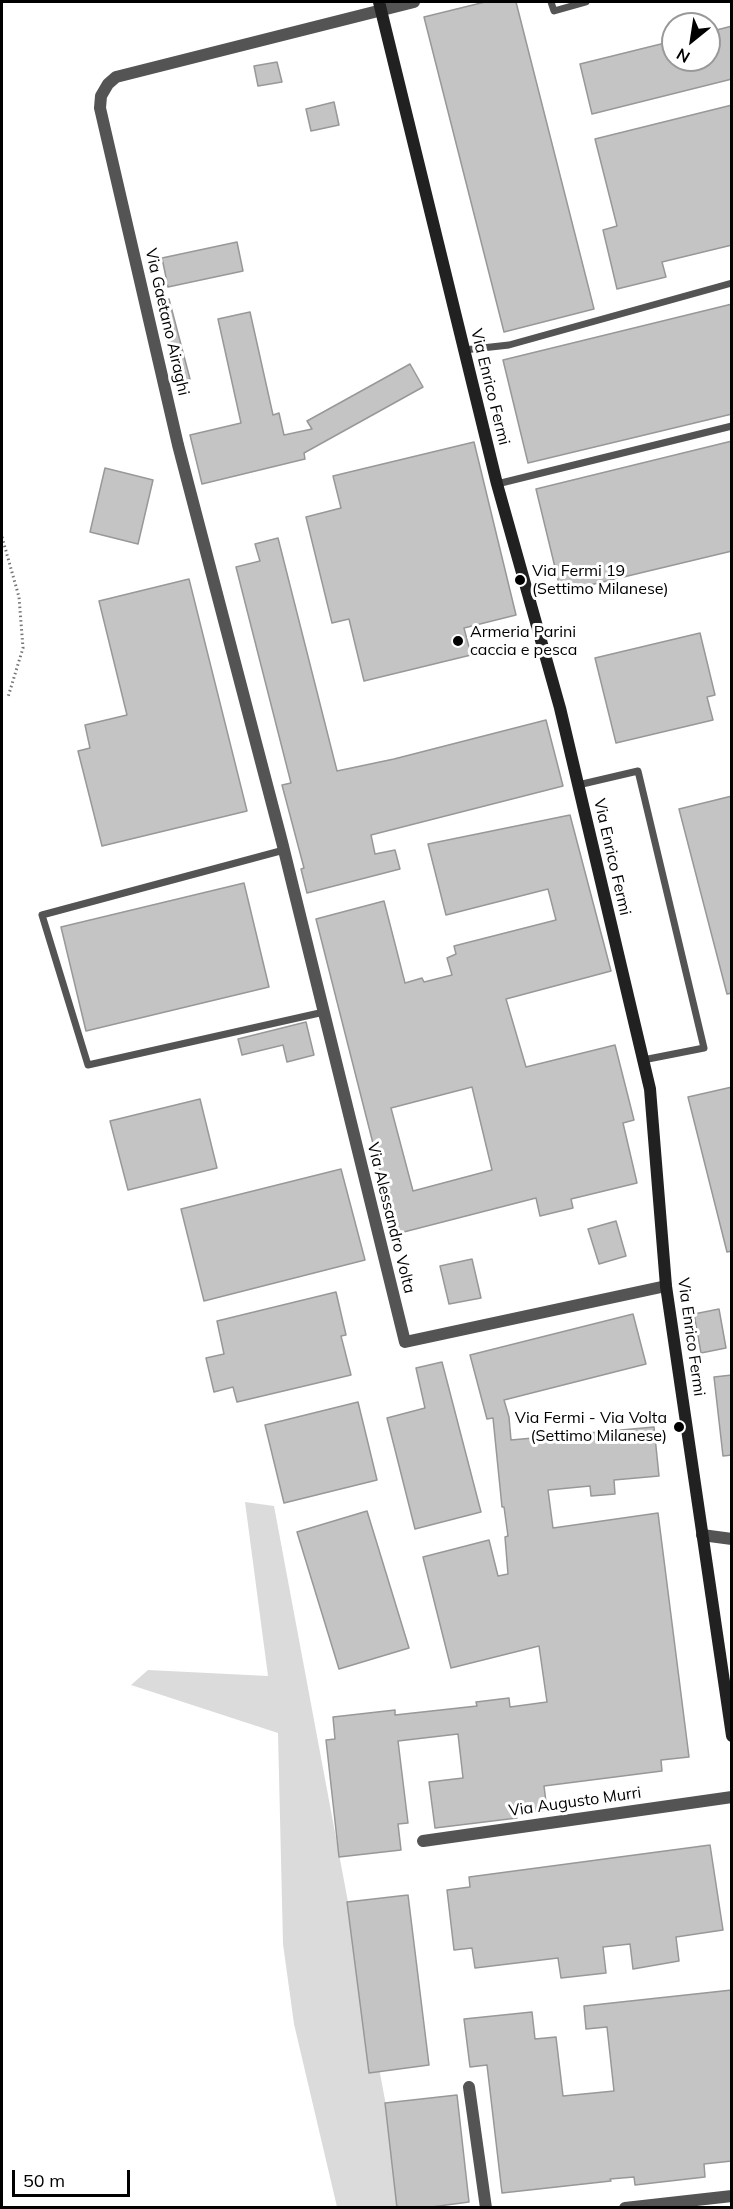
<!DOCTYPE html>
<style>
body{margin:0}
#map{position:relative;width:733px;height:2209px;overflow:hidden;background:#fff;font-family:Mulish,sans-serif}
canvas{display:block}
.frame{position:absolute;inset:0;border:3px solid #000;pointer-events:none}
.north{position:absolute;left:661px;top:12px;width:60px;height:60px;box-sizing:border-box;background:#fff;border:2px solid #999;border-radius:50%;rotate:210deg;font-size:16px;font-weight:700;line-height:24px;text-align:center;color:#000}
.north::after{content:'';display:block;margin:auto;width:21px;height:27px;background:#000;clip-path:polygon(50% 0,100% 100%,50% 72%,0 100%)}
.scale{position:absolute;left:12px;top:2170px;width:118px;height:27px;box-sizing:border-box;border:3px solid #000;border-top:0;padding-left:8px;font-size:18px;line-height:21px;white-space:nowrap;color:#000;-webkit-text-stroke:4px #fff;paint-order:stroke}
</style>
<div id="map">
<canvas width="733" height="2209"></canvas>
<div class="frame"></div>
<div class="north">N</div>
<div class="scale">50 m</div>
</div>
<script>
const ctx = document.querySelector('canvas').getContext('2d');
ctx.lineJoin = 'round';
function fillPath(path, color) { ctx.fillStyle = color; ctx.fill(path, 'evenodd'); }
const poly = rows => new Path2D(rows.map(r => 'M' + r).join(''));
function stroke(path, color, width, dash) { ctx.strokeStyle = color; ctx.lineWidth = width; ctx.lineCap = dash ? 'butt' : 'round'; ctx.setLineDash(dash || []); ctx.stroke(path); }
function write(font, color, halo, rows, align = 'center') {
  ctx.font = font + ' Mulish,sans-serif'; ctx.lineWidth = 6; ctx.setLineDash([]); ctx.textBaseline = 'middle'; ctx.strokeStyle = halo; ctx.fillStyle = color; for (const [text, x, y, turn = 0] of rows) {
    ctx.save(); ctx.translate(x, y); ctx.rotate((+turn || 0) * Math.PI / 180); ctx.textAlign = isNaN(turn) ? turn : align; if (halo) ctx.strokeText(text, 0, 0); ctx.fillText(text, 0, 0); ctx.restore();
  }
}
const green = poly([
 [245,1502,274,1506,405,2207,337,2207,294,2024,283,1944,278,1733,131,1685,148,1670,268,1676]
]);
const building = poly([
 [485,2,516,2,594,309,504,332,424,17,485,2],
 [732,26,732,79,592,114,580,64,673,41,673,60,709,60,709,32,732,26],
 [277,62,282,82,258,86,254,66,277,62],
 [334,102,339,125,311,131,306,109,334,102],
 [732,105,732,245,662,262,666,277,617,289,603,230,617,226,595,139,732,105],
 [237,242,243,271,168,287,162,258,237,242],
 [169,299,190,379,178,382,157,302,169,299],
 [732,304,732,414,528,463,503,360,732,304],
 [250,312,273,415,279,413,284,435,312,429,307,421,410,364,423,387,304,453,305,459,202,484,190,435,241,423,218,319,250,312],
 [732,441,732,551,561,592,536,489,732,441],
 [474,442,516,615,464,628,471,655,364,681,349,619,332,623,306,517,341,508,333,476,474,442],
 [105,468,153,480,138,544,90,532,105,468],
 [278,538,337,771,394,759,546,720,563,786,371,835,375,854,395,850,400,869,307,893,301,869,304,868,282,785,291,783,236,567,260,561,255,544,278,538],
 [189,579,247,811,102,846,78,751,90,748,85,725,127,715,99,601,189,579],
 [700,633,715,695,707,697,713,720,616,743,595,658,700,633],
 [732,796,732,993,727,994,679,809,732,796],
 [570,815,611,971,506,999,526,1067,615,1045,634,1120,623,1123,637,1183,571,1199,573,1208,540,1216,536,1198,396,1234,316,919,384,901,405,983,422,978,424,982,452,975,447,958,456,954,454,946,556,920,548,889,446,915,428,844,570,815],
 [472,1087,492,1170,413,1191,391,1108,472,1087],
 [244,883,269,987,86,1031,61,927,244,883],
 [306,1022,314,1055,287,1062,283,1045,242,1055,238,1039,306,1022],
 [732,1087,732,1251,727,1252,688,1097,732,1087],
 [200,1099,217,1168,128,1190,110,1121,200,1099],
 [341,1169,365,1260,204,1301,181,1209,341,1169],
 [616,1221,626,1256,599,1264,588,1229,616,1221],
 [472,1259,481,1298,449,1304,440,1266,472,1259],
 [336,1292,346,1335,341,1336,351,1375,237,1402,233,1387,214,1392,206,1358,224,1354,217,1321,336,1292],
 [719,1309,726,1348,701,1353,694,1314,719,1309],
 [633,1314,646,1364,504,1400,509,1417,511,1440,654,1427,659,1476,614,1480,615,1494,591,1496,590,1486,548,1490,553,1528,658,1513,689,1757,661,1760,662,1771,544,1786,547,1810,516,1814,517,1818,435,1828,429,1782,463,1778,458,1734,398,1741,408,1823,398,1824,401,1850,339,1857,326,1740,335,1739,333,1717,395,1710,395,1715,477,1706,476,1702,509,1698,510,1707,547,1702,539,1646,451,1668,423,1557,489,1540,498,1576,508,1574,505,1537,508,1536,504,1507,502,1507,493,1418,487,1419,470,1355,633,1314],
 [442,1362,481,1512,415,1529,387,1418,425,1408,416,1368,442,1362],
 [732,1375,732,1455,723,1456,714,1377,732,1375],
 [358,1402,377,1480,284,1503,265,1425,358,1402],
 [367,1511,409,1648,339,1669,297,1532,367,1511],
 [710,1845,723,1930,676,1937,679,1961,633,1969,630,1944,603,1947,606,1973,561,1978,558,1958,475,1968,472,1948,454,1950,447,1890,470,1887,469,1877,710,1845],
 [408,1895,429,2065,369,2073,347,1902,408,1895],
 [732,1990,732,2161,704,2164,705,2177,635,2185,634,2177,610,2179,611,2181,502,2193,487,2065,470,2067,464,2019,532,2012,535,2039,556,2037,563,2096,614,2091,607,2027,586,2029,584,2006,732,1990],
 [457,2095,469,2202,424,2208,397,2208,385,2103,457,2095]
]);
const path = poly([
 [2,537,19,597,23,648,8,697]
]);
const lane = poly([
 [551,2,554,11,586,2],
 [464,350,509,345,732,283],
 [497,484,732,426],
 [578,785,638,771,704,1048,643,1060],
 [284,850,42,915,88,1065,324,1012]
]);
const street = poly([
 [414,2,116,77,108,84,101,96,100,108,178,445,282,842,405,1342,666,1286],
 [702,1535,732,1539],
 [423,1841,732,1797],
 [469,2087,486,2208],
 [625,2208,732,2196]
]);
const secondary = poly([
 [379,2,497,484,560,708,650,1089,666,1286,732,1736]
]);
const markers = [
 [520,580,6,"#000"],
 [458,641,6,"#000"],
 [679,1427,6,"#000"]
];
const streetNames = [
 ["Via Gaetano Airaghi",167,322,77],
 ["Via Enrico Fermi",490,387,76],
 ["Via Enrico Fermi",612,857,77],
 ["Via Alessandro Volta",391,1218,76],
 ["Via Enrico Fermi",691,1337,82],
 ["Via Augusto Murri",575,1802,-8]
];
const poiNames = [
 ["Via Fermi 19",532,571],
 ["(Settimo Milanese)",532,589],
 ["Armeria Parini",470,632],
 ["caccia e pesca",470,650],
 ["Via Fermi - Via Volta",667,1418,"right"],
 ["(Settimo Milanese)",667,1436,"right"]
];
fillPath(green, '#dbdbdb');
fillPath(building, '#c4c4c4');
stroke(building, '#989898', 1.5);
stroke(path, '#767676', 3, [1.5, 3]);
stroke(lane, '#545454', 7);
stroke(street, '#545454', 12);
stroke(secondary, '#212121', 12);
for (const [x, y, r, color] of markers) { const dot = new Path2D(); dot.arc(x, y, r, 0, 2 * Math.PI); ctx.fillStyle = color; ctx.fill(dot); stroke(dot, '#fff', 2); }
write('16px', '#000', '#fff', streetNames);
write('16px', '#000', '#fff', poiNames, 'left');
</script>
